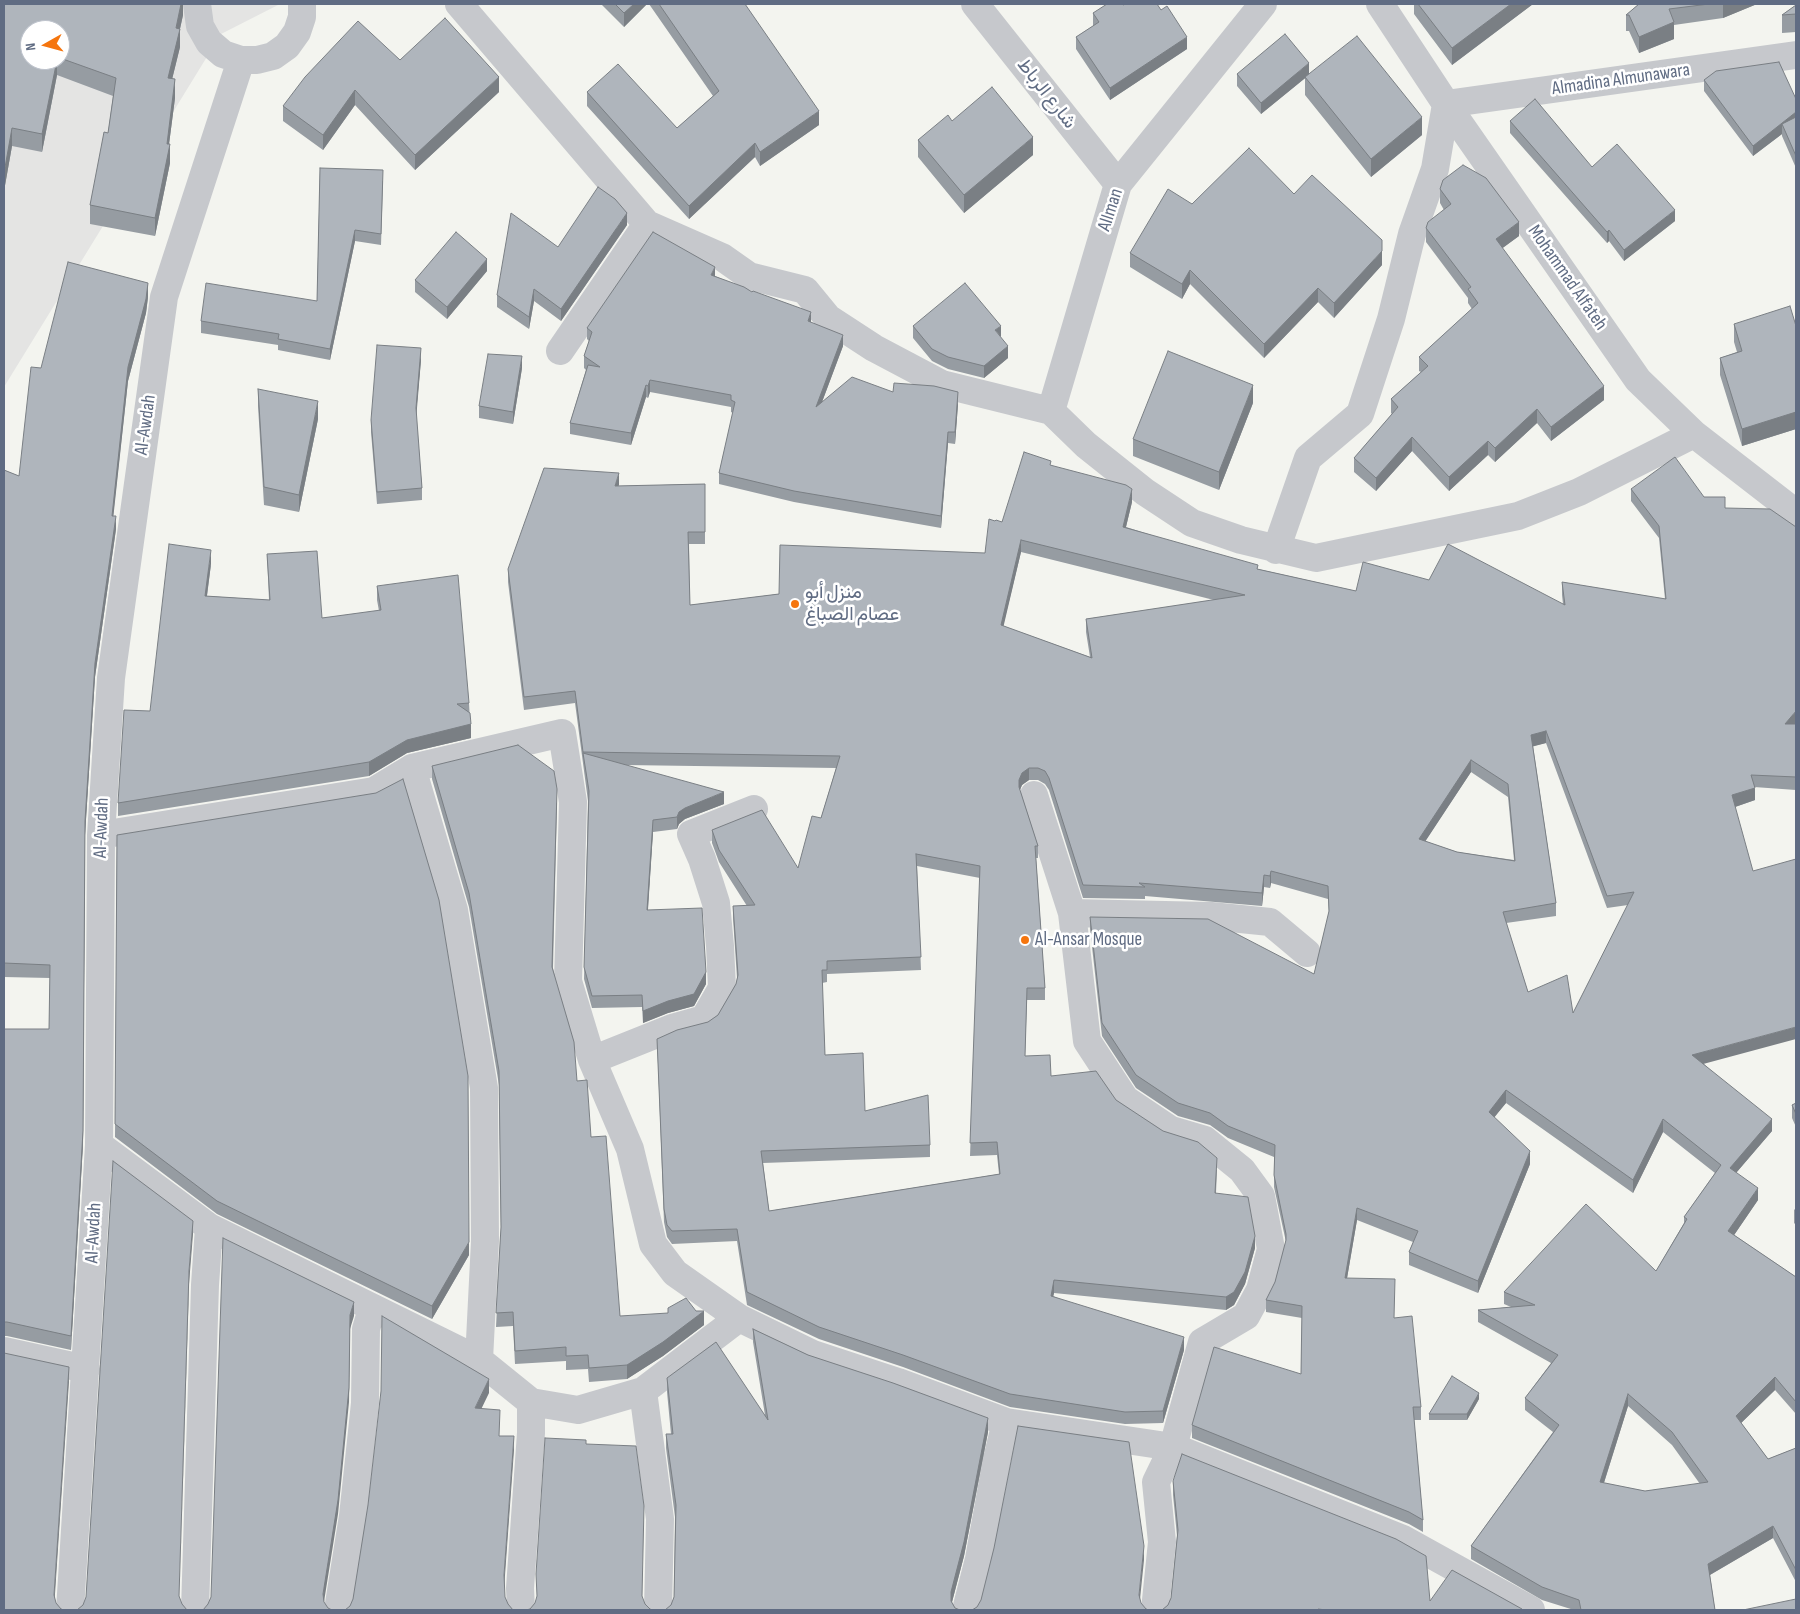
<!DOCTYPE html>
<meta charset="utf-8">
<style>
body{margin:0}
#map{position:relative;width:1800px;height:1614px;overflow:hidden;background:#f3f4ef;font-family:"Sofia Sans Condensed",sans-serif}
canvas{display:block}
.frame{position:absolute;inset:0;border:5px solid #606c83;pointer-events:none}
.north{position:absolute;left:20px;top:20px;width:50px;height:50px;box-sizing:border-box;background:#fff;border:1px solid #bfc4cd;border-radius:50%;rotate:263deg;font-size:14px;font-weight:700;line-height:20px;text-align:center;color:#606c83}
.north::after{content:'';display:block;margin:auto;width:18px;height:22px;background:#f5750e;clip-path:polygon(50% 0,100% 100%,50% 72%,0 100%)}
</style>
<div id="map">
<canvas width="1800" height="1614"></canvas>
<div class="frame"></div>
<div class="north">N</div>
</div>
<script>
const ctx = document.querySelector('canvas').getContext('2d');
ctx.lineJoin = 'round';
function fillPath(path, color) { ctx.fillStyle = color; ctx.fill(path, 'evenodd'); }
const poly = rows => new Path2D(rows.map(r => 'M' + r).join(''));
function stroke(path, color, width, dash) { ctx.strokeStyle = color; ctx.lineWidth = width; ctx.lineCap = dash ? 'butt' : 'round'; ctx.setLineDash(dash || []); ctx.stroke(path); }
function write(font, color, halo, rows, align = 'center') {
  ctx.font = font + ' "Sofia Sans Condensed",Vazirmatn,sans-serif'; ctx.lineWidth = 5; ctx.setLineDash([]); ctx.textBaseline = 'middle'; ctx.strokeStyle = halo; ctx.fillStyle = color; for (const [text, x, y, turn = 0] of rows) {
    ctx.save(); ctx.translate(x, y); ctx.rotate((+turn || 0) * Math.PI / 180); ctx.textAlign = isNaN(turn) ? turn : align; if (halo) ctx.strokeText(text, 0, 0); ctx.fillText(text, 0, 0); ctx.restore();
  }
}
const built = poly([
 [4,4,280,4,221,34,4,387],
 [30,30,60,30,60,60,30,60]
]);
const street = poly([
 [197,4,200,26,209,42,223,54,241,60,257,60,273,56,287,46,297,32,302,17,302,4],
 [459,4,647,224,722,257,749,276,805,290,828,318,874,348,942,384,1051,411],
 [975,4,1118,184],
 [1263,4,1118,184,1051,411,1086,445,1145,492,1192,523,1241,540,1316,558,1518,516,1579,492,1694,434],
 [1380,4,1446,104,1638,380,1694,434,1796,513],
 [560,351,647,224],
 [1276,550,1308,458,1360,414,1391,319,1412,234,1435,169,1446,104,1796,55],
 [412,768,454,910,484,1088,485,1241,479,1360],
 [1034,795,1072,913,1087,1041,1125,1099,1171,1130,1205,1140,1242,1170,1261,1196,1271,1249,1260,1290,1246,1316,1202,1342,1173,1447,1156,1482,1162,1542,1155,1610],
 [101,835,374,791,412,768,562,733,573,802,568,981,592,1060,630,1149,653,1244,675,1273,739,1318,643,1391,660,1519,658,1610],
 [1072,913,1211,916,1270,922,1307,953],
 [592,1060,672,1028,704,1019,722,988,720,946,716,903,702,859,691,834,754,809],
 [99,1145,209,1227,479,1360,531,1402,578,1410,643,1391],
 [739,1318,813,1354,898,1382,1006,1422,1173,1447,1403,1539,1531,1610],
 [4,1351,86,1369],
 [70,1610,99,1145,101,835,111,678,164,297,241,60],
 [195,1610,205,1285,209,1227],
 [338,1610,353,1516,365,1403,366,1329,372,1309],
 [521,1610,520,1588,531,1433,531,1402],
 [966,1610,979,1559,997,1459,1006,1422]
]);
const wall = poly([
 [4,4,183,4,183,15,180,29,180,47,172,79,175,98,169,144,170,163,155,236,90,224,90,205,108,133,113,96,57,75,42,152,12,146,4,191],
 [60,30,60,60,30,60],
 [601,4,647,4,624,27],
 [649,4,745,4,819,125,760,166,755,157,689,219,587,106,587,92,677,128,713,96],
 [1414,4,1533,4,1452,65,1414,14],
 [1639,4,1757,4,1723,18,1674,25,1674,39,1639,53,1629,31,1626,31,1626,15],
 [1123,5,1161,10,1187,49,1110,100,1076,49,1076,37,1093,26,1093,13],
 [1796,5,1796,32,1782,33,1782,15],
 [400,60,499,92,415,170,355,105,323,150,283,121,283,106],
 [1237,74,1309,74,1422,135,1371,177,1305,95,1305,78,1261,114,1237,86],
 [1704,80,1796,99,1796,168,1782,136,1782,134,1753,156,1704,91],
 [952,121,1033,155,964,213,918,157,918,140],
 [1510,121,1592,167,1675,221,1624,261,1609,241,1607,243,1510,133],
 [320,168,383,181,381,245,355,241,330,360,278,350,278,345,201,333,201,321,317,301],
 [1440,189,1519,236,1502,248,1604,400,1551,441,1537,423,1495,462,1488,455,1449,491,1412,451,1376,491,1354,472,1354,458,1392,414,1391,413,1391,399,1421,372,1419,371,1419,357,1472,309,1468,303,1468,298,1426,242,1426,228,1444,210,1440,203],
 [1294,194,1382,265,1334,318,1318,302,1264,358,1190,284,1182,299,1130,267,1130,253,1192,204],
 [627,225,561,321,534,301,529,329,497,307,497,295,558,247],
 [487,271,447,319,415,292,415,280],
 [715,276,752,292,811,322,843,346,822,402,893,392,958,404,955,444,948,443,941,528,794,502,719,484,719,473,733,413,731,412,731,407,650,392,648,398,646,397,631,445,570,434,570,423,586,370,584,368,584,356,589,341,587,339,587,328],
 [148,297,146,313,128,381,113,516,116,529,95,677,85,835,83,1144,71,1350,7,1336,4,1336,4,1029,49,1029,50,978,4,977,4,470,19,476,41,368],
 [1734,324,1796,326,1796,429,1742,446,1720,375,1720,358,1737,352,1734,342],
 [913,326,1001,338,1008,358,984,378,948,369,932,361,913,338],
 [421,360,416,414,422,488,422,500,377,504,371,432,371,420],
 [522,368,513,424,479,418,479,406],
 [258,389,318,419,299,512,264,505,258,406],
 [1253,403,1219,490,1133,456,1133,439],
 [1051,466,1132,502,1126,527,1258,569,1356,591,1429,580,1563,604,1562,595,1562,582,1665,599,1659,538,1631,501,1631,489,1704,497,1725,508,1796,723,1795,724,1796,724,1796,790,1754,787,1755,800,1735,807,1704,1064,1772,1131,1736,1173,1758,1200,1734,1235,1796,1277,1796,1414,1775,1390,1741,1423,1768,1459,1796,1448,1796,1582,1773,1538,1710,1575,1715,1610,1574,1610,1542,1600,1471,1559,1471,1546,1553,1432,1525,1410,1525,1398,1551,1363,1478,1322,1478,1310,1511,1307,1504,1304,1504,1292,1656,1271,1684,1223,1684,1217,1715,1173,1663,1132,1633,1193,1506,1103,1494,1117,1530,1164,1478,1293,1409,1265,1409,1252,1413,1242,1357,1220,1347,1278,1394,1318,1421,1407,1421,1420,1414,1420,1423,1520,1423,1532,1409,1524,1192,1438,1192,1425,1301,1374,1302,1318,1266,1312,1266,1300,1275,1282,1286,1242,1274,1187,1274,1157,1228,1138,1210,1125,1178,1116,1136,1088,1102,1036,1090,929,1090,917,1314,974,1329,913,1328,899,1271,883,1270,888,1264,887,1262,906,1145,896,1145,899,1083,898,1049,790,1045,784,1038,780,1029,780,1022,785,1020,790,1038,846,1038,858,1036,858,1045,988,1045,1000,1027,1000,1025,1056,1051,1076,1116,1100,1217,1170,1216,1193,1255,1248,1245,1284,1234,1305,1226,1310,1054,1293,1053,1296,1184,1350,1163,1423,1125,1424,1010,1407,903,1367,819,1339,747,1305,737,1241,672,1244,667,1237,664,1222,657,1039,708,1022,718,1015,736,984,737,978,733,918,733,906,747,906,719,862,712,843,712,830,798,868,821,818,836,768,625,765,724,804,685,819,679,824,677,829,653,832,648,910,706,984,694,1006,668,1013,643,1023,642,1007,592,1008,584,979,588,801,575,703,524,710,508,582,508,569,618,486,705,484,705,544,689,544,690,605,779,594,985,553,995,521,1002,522],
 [1021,552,1214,600,1086,619,1086,632,1090,657,1003,626],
 [1546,743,1607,908,1628,905,1573,1013,1528,992,1506,923,1556,916,1556,903,1533,746],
 [1471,772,1508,797,1514,860,1457,852,1425,841],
 [917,866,980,878,970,1156,997,1155,999,1174,769,1211,763,1163,930,1157,930,1145,865,1111,825,1055,822,983,827,982,827,974,921,970],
 [1628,1406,1672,1445,1700,1484,1645,1491,1604,1483],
 [267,554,322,618,379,611,377,600,377,586,469,703,471,738,407,753,369,776,118,816,118,803,150,711,211,564,207,596,269,600],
 [432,766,557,803,553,968,577,1081,591,1137,620,1316,704,1325,663,1356,627,1379,589,1382,588,1369,566,1370,566,1361,515,1364,513,1326,496,1327,501,1229,499,1085,469,907,432,779],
 [117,835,469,1255,432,1319,217,1214,115,1137],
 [1796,1103,1796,1127,1792,1118,1792,1105],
 [1796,1208,1796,1225,1794,1223,1794,1210],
 [753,1329,808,1355,988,1432,964,1556,952,1602,955,1608,671,1605,674,1597,675,1517,666,1448,666,1434,671,1434,667,1392,667,1378,765,1415,753,1342],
 [1479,1399,1467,1420,1429,1420,1429,1414],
 [1173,1481,1430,1601,1522,1610,1162,1610,1168,1605,1171,1598,1177,1536,1173,1495]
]);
const shadedWall = poly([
 [181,4,183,4,183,15,177,42,180,29,180,47,168,96,168,78,176,28],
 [634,4,647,4,624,27,624,13],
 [1511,4,1533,4,1452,65,1452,48],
 [1723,4,1757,4,1723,18],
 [1674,22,1674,39,1639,53,1639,37],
 [1187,37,1187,49,1110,100,1110,88],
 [57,60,57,75,42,152,42,134],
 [1309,63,1309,75,1261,114,1261,103],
 [499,77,499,92,415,170,415,155],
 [175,79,175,98,168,152,170,144,170,163,155,236,155,218,167,144],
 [355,90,355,105,323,150,323,135],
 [819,111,819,125,760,166,760,152],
 [1796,112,1796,123,1782,124,1782,134,1753,156,1753,146],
 [1422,117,1422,135,1371,177,1371,159],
 [12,128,12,146,4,191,4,173],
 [1033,137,1033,155,964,213,964,195],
 [755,143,755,157,689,219,689,206],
 [1675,210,1675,221,1624,261,1624,250],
 [627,213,627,225,561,321,561,309],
 [1519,222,1519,236,1496,253,1496,239],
 [355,230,355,241,330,360,330,349],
 [1609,230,1609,241,1607,243,1607,232],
 [1382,251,1382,265,1334,318,1334,303],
 [487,259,487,271,447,319,447,307],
 [715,267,715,279,711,275],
 [1190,270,1190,284,1182,299,1182,284],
 [148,283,148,297,146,313,128,381,112,529,112,516,128,367],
 [1318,288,1318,302,1264,358,1264,344],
 [534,289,534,301,529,329,529,317],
 [811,312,811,324,808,321],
 [1001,326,1001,337,995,330],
 [843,335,843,346,816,418,816,407],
 [1008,346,1008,358,984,378,984,366],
 [421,348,421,360,416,420,416,408],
 [522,356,522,368,513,424,513,412],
 [650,380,650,392,648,398,648,386],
 [646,385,646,397,631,445,631,433],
 [1253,385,1253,403,1219,490,1219,472],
 [1604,386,1604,400,1551,441,1551,427],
 [958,392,958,404,955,444,955,432],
 [318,401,318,419,299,512,299,495],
 [1537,409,1537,423,1495,462,1495,448],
 [1796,412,1796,429,1742,446,1742,429],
 [948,432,948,443,941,528,941,516],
 [1412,437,1412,451,1376,491,1376,478],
 [1488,441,1488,455,1449,491,1449,477],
 [619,473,619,485,615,498,615,486],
 [1132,489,1132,502,1123,539,1123,527],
 [116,516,116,529,95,677,85,835,83,1144,71,1350,85,821,95,663],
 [1021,540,1021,552,1001,637,1001,625],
 [211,550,211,564,205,610,205,596],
 [1796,711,1796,723,1785,736,1785,724],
 [471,724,471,738,407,753,369,776,369,762,407,740],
 [1546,731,1546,743,1531,747,1531,735],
 [1471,760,1471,772,1419,851,1419,839],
 [1029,768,1029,780,1022,785,1019,792,1019,780,1022,773],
 [1755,788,1755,800,1732,808,1732,795],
 [724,792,724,804,685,819,679,824,677,829,677,817,679,812,685,808],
 [653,820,653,832,647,922,647,910],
 [1271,871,1271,883,1270,888,1270,876],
 [1264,875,1264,887,1262,906,1262,893],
 [706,972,706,984,694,1006,668,1013,643,1023,643,1011],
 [1796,1027,1796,1039,1692,1067,1692,1055],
 [1506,1090,1506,1103,1489,1124,1489,1112],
 [1663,1119,1663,1132,1633,1193,1633,1180],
 [1772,1119,1772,1131,1730,1180,1730,1168],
 [1530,1151,1530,1164,1478,1293,1478,1281],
 [1758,1188,1758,1200,1728,1244,1728,1231],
 [1357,1208,1357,1220,1345,1290,1345,1278],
 [193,1221,193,1234,189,1284,179,1610,189,1271],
 [1255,1236,1255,1248,1245,1284,1234,1305,1226,1310,1226,1297],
 [469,1242,469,1255,432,1319,432,1306],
 [1054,1280,1054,1293,1051,1308,1051,1296],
 [354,1302,354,1316,350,1329,349,1402,338,1514,323,1608,323,1594,350,1315],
 [704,1311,704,1325,663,1356,627,1379,627,1365],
 [1184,1337,1184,1350,1163,1423,1163,1411],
 [69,1367,69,1381,54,1609,54,1595],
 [1775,1377,1775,1390,1736,1428,1736,1416],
 [489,1379,489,1393,475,1422,475,1408],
 [1479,1393,1479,1399,1467,1420,1467,1414],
 [1628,1394,1628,1406,1600,1495,1600,1482],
 [988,1418,988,1432,964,1556,951,1606,951,1592],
 [514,1436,514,1450,504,1589,504,1575],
 [1773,1526,1773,1538,1708,1576,1708,1564],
 [1144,1546,1144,1560,1139,1609,1139,1595]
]);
const building = poly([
 [4,4,181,4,176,28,180,29,168,78,175,79,167,144,170,144,155,218,90,205,104,132,108,133,116,78,60,58,60,30,30,30,30,60,57,60,42,134,12,128,4,173,4,4],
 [615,4,634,4,624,13,615,4],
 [659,4,745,4,819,111,760,152,755,143,689,206,587,92,618,64,677,128,719,91,659,4],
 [1107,4,1122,4,1123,5,1126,4,1157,4,1161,10,1167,6,1187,37,1110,88,1076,37,1099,22,1093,13,1107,4],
 [1418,4,1511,4,1452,48,1418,4],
 [1639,4,1709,4,1669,9,1674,22,1639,37,1629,15,1626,15,1639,4],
 [1796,5,1796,14,1782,15,1796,5],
 [445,18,499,77,415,155,355,90,323,135,283,106,305,77,358,21,400,60,445,18],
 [1285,34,1309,63,1261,103,1237,74,1285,34],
 [1357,36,1422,117,1371,159,1305,77,1357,36],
 [1779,62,1796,99,1796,112,1753,146,1704,80,1716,71,1779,62],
 [992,87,1033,137,964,195,918,140,948,115,952,121,992,87],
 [1535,99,1592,167,1617,144,1675,210,1624,250,1609,230,1607,232,1510,121,1535,99],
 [1796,117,1796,156,1782,124,1796,117],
 [1249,148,1294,194,1312,175,1382,240,1382,251,1334,303,1318,288,1264,344,1190,270,1182,284,1130,253,1168,189,1192,204,1249,148],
 [1463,165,1486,178,1519,222,1496,239,1604,386,1551,427,1537,409,1495,448,1488,441,1449,477,1412,437,1376,478,1354,458,1398,407,1391,399,1428,366,1419,357,1478,303,1468,289,1471,287,1426,228,1428,222,1451,204,1440,189,1443,180,1463,165],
 [320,168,383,170,381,234,355,230,330,349,278,339,279,334,201,321,206,283,317,301,320,168],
 [598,187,615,199,627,213,561,309,534,289,529,317,497,295,511,213,558,247,598,187],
 [456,232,487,259,447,307,415,280,456,232],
 [653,232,715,267,711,275,744,287,752,292,753,291,811,312,808,321,843,335,816,407,852,377,893,392,894,383,934,386,958,392,955,432,948,432,941,516,794,491,719,473,735,402,731,400,731,395,650,380,648,386,646,385,631,433,570,423,588,365,600,367,584,356,592,332,587,328,653,232],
 [68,262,148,283,146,299,128,367,112,516,116,516,95,663,85,821,83,1131,71,1336,7,1322,4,1322,4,1029,49,1029,50,965,4,963,4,470,19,476,31,367,41,368,68,262],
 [965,283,1001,326,995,330,1008,346,984,366,948,357,932,349,913,326,965,283],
 [1790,306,1796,326,1796,412,1742,429,1720,358,1742,351,1734,324,1790,306],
 [377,345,421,348,416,408,422,488,377,492,371,420,377,345],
 [1168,351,1253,385,1219,472,1133,439,1168,351],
 [488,354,522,356,513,412,479,406,488,354],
 [258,389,318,401,299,495,264,487,258,389],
 [1024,452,1051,461,1050,465,1126,485,1132,489,1123,527,1258,565,1257,569,1356,591,1363,562,1429,580,1448,544,1565,605,1562,582,1666,599,1659,526,1631,489,1675,457,1704,497,1725,497,1725,508,1770,509,1796,527,1796,711,1785,724,1796,724,1796,777,1751,775,1755,788,1732,795,1753,871,1796,859,1796,1027,1692,1055,1772,1119,1730,1168,1758,1188,1728,1231,1796,1277,1796,1402,1775,1377,1736,1416,1768,1459,1796,1448,1796,1570,1773,1526,1708,1564,1715,1610,1581,1610,1579,1600,1542,1587,1471,1546,1559,1425,1525,1398,1558,1355,1478,1310,1535,1305,1504,1292,1586,1204,1656,1271,1687,1219,1684,1217,1721,1165,1663,1119,1633,1180,1506,1090,1489,1112,1530,1151,1478,1281,1409,1252,1418,1231,1357,1208,1345,1278,1395,1279,1394,1318,1412,1316,1421,1407,1413,1407,1423,1520,1409,1512,1192,1425,1214,1347,1301,1374,1302,1306,1266,1300,1275,1282,1286,1240,1286,1234,1274,1175,1275,1145,1228,1126,1210,1113,1178,1103,1136,1075,1102,1023,1090,917,1208,919,1314,974,1329,911,1328,886,1271,871,1270,876,1264,875,1262,893,1139,883,1145,887,1083,885,1049,778,1045,771,1038,768,1029,768,1022,773,1019,780,1019,787,1038,846,1035,846,1045,988,1027,988,1025,1056,1050,1055,1051,1076,1096,1071,1116,1100,1163,1131,1198,1142,1217,1158,1215,1193,1248,1197,1255,1236,1245,1272,1234,1292,1226,1297,1054,1280,1051,1296,1184,1337,1163,1411,1125,1412,1010,1394,903,1355,819,1327,747,1292,737,1229,672,1231,667,1225,664,1209,657,1039,677,1030,708,1022,718,1015,736,984,738,975,733,906,755,905,719,850,712,830,762,810,798,868,812,816,821,818,840,756,583,752,575,691,524,697,508,569,544,468,619,473,615,486,705,484,705,532,688,532,690,605,779,594,780,545,985,553,989,519,995,521,996,520,1002,522,1024,452],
 [1021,540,1245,595,1086,619,1092,658,1001,625,1021,540],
 [1546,731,1607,896,1634,892,1573,1013,1567,975,1528,992,1503,912,1556,903,1531,735,1546,731],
 [1471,760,1508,784,1515,861,1457,852,1419,839,1471,760],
 [916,854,980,866,970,1143,997,1142,1000,1174,769,1211,761,1151,930,1145,928,1095,865,1111,863,1053,825,1055,822,970,827,970,827,961,921,957,916,854],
 [1628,1394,1672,1432,1708,1482,1645,1491,1600,1482,1628,1394],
 [169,544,211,550,205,596,270,600,267,554,317,551,322,618,381,610,377,586,458,575,469,703,457,704,470,713,471,724,407,740,369,762,118,803,124,710,150,711,169,544],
 [518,745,554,771,557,789,552,967,574,1042,577,1081,587,1080,591,1137,606,1136,620,1316,668,1313,668,1308,686,1298,696,1311,704,1311,663,1342,627,1365,589,1368,588,1355,566,1356,566,1347,515,1351,513,1312,496,1313,501,1227,499,1071,469,893,432,766,518,745],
 [583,753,724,792,685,808,679,812,677,817,653,820,647,910,702,908,706,972,694,994,668,1001,643,1011,642,995,592,996,584,967,589,791,583,753],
 [403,779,439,900,468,1076,469,1242,432,1306,217,1201,115,1124,117,835,376,793,403,779],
 [1796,1103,1796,1114,1792,1105,1796,1103],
 [113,1161,193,1221,189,1271,179,1596,182,1604,187,1610,189,1610,77,1610,83,1605,86,1597,113,1161],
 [223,1238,354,1302,350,1315,349,1388,338,1500,323,1594,324,1602,328,1608,332,1610,201,1610,203,1610,208,1604,211,1597,223,1238],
 [382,1316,489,1379,475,1408,500,1410,499,1436,514,1436,504,1575,505,1597,508,1604,513,1610,515,1610,345,1610,350,1606,353,1599,368,1505,381,1391,382,1316],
 [753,1329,808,1355,893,1383,988,1418,964,1542,951,1592,951,1601,955,1608,960,1610,665,1610,671,1605,674,1597,676,1505,666,1434,673,1434,667,1378,716,1342,768,1420,753,1329],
 [4,1353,69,1367,54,1595,56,1603,61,1609,64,1610,4,1610,4,1353],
 [1452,1376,1479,1393,1467,1414,1429,1414,1452,1376],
 [1018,1426,1129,1442,1144,1546,1139,1595,1141,1603,1146,1609,1149,1610,972,1610,977,1607,981,1600,994,1548,1018,1426],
 [545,1438,586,1440,586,1444,636,1446,644,1506,642,1596,645,1604,650,1609,652,1610,526,1610,530,1609,535,1603,537,1596,536,1574,545,1438],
 [1182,1454,1396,1539,1426,1556,1430,1601,1452,1570,1522,1609,1522,1610,1326,1610,1318,1609,1318,1610,1162,1610,1168,1605,1171,1598,1178,1530,1173,1481,1182,1454],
 [1796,1599,1796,1610,1743,1610,1796,1599]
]);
const markers = [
 [795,604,5,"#f5750e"],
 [1025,940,5,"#f5750e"]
];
const streetNames = [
 ["Almadina Almunawara",1621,80,-8],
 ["شارع الرباط",1046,94,52],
 ["AlIman",1111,210,-72],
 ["Mohammad Alfateh",1567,278,55],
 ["Al-Awdah",146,425,-82],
 ["Al-Awdah",102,828,-88],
 ["Al-Awdah",94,1233,-87]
];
const poiNames = [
 ["منزل أبو",805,593],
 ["عصام الصباغ",805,615],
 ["Al-Ansar Mosque",1035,940]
];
fillPath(built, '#e4e4e3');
stroke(street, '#c6c8cc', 28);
fillPath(wall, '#969ca2');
fillPath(shadedWall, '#7a7f84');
fillPath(building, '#afb5bc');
stroke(building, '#7a7f84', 1);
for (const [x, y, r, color] of markers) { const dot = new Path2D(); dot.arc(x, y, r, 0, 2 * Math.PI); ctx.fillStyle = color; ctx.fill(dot); stroke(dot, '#fff', 2); }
write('19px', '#606c83', '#fff', streetNames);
write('19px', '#606c83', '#fff', poiNames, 'left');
</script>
